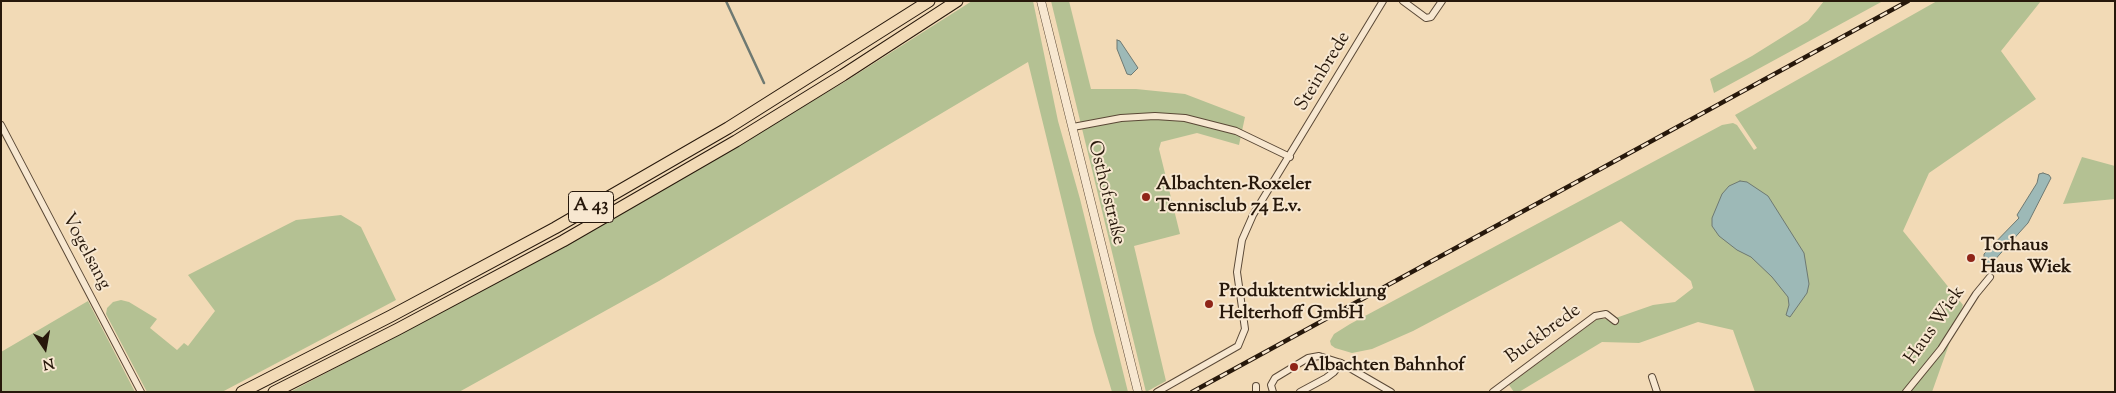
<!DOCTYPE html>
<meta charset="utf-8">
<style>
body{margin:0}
#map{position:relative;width:2116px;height:393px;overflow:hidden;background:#f2dab6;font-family:"Sorts Mill Goudy",serif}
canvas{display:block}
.frame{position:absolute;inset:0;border:2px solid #27180b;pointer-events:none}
.north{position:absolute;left:20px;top:323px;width:50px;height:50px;-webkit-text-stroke:4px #f7e7d0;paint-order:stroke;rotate:168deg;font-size:14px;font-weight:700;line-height:20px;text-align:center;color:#27180b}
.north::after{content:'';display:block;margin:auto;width:18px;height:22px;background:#27180b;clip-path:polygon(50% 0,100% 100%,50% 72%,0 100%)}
</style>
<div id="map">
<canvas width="2116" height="393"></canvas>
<div class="frame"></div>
<div class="north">N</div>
</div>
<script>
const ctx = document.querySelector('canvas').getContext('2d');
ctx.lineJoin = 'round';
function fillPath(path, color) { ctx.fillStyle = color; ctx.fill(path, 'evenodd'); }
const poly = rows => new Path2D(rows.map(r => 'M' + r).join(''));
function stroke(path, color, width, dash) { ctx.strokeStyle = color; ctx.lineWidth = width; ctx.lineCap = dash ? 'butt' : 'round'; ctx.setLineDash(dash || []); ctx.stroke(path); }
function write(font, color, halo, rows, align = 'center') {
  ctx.font = font + ' "Sorts Mill Goudy",serif'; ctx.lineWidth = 4; ctx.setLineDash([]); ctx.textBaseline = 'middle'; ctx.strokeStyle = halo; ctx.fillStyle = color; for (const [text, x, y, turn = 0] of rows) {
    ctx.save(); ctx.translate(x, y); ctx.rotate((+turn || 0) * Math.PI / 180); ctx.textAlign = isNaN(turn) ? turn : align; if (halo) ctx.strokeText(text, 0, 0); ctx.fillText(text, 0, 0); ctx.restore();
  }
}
const green = poly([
 [972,1,1033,1,1058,121,1080,199,1128,392,1112,392,1094,332,1028,62,659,281,459,392,290,392,402,333,739,145,846,81],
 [1051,1,1069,1,1091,89,1136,89,1185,94,1245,117,1239,145,1197,133,1161,142,1159,149,1180,234,1134,246,1166,381,1146,392],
 [1824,1,1883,1,1714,93,1710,79,1752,56,1808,21],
 [1937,1,2041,1,2001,51,2036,99,1929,173,1903,231,1963,305,1932,392,1755,392,1733,330,1698,322,1639,343,1602,342,1519,392,1514,392,1509,385,1599,318,1610,320,1653,305,1675,302,1693,288,1691,281,1621,221,1413,331,1372,349,1352,353,1335,348,1331,345,1330,341,1334,334,1350,324,1722,125,1733,123,1737,125,1754,150,1757,148,1735,115],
 [2082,157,2115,166,2115,199,2063,204],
 [341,215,361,227,396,300,222,392,147,392,106,314,107,308,113,302,121,300,129,302,157,319,150,328,177,350,184,343,188,346,215,311,188,275,296,220],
 [88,301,135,392,1,392,1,352]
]);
const water = poly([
 [1117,40,1120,41,1138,68,1131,75,1127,74,1117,49,1117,40],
 [2043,173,2049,175,2051,178,2028,223,1991,264,1984,264,1984,254,2019,218,2017,215,2037,183,2039,174,2043,173],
 [1740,181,1747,182,1768,196,1804,253,1809,284,1807,293,1790,317,1786,315,1789,305,1788,297,1772,277,1751,257,1737,250,1719,236,1712,226,1712,218,1722,194,1729,186,1740,181]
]);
const stream = poly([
 [726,1,764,83]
]);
const minor = poly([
 [1403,1,1426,18,1431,17,1442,1],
 [1,125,141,392],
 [1073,127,1121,118,1155,116,1185,118,1236,131,1290,157],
 [1652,377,1657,392],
 [1256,386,1256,392],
 [1157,392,1238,346,1245,329,1237,272,1242,240,1253,215,1383,1],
 [1273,392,1271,385,1275,378,1308,358,1319,356,1341,363,1391,392],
 [1300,392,1326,378,1334,372,1341,363],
 [1493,392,1595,316,1606,314,1615,321],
 [1906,392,1941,349,1976,294,1990,277]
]);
const tertiary = poly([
 [1041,1,1138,392]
]);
const motorway = poly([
 [242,392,391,316,555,228,728,128,929,1],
 [274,392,398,329,563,241,736,141,843,75,957,1]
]);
const rail = poly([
 [1192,392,1908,1]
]);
const markers = [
 [1146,197,5,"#8f2418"],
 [1971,258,5,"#8f2418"],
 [1209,304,5,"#8f2418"],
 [1294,367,5,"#8f2418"]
];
const shields = [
 [591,207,45]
];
const shieldNames = [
 ["A 43",591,207]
];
const streetNames = [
 ["Steinbrede",1324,72,-59],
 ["Osthofstraße",1105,193,76],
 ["Vogelsang",85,252,62],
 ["Haus Wiek",1936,326,-55],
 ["Buckbrede",1544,335,-36]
];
const poiNames = [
 ["Albachten-Roxeler",1156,186],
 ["Tennisclub 74 E.v.",1156,208],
 ["Torhaus",1981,247],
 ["Haus Wiek",1981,269],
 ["Produktentwicklung",1219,293],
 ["Helterhoff GmbH",1219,315],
 ["Albachten Bahnhof",1304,367]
];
fillPath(green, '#b4c193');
fillPath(water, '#9db9b7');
stroke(water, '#6e7972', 1);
stroke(stream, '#6e7972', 2.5);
stroke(minor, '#5a4836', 8);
stroke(tertiary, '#5a4836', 9);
stroke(motorway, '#27180b', 13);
stroke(minor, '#f7e7d0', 6);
stroke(tertiary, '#f7e7d0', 8);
stroke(motorway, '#f2dab6', 11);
stroke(rail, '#27180b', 4.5);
stroke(rail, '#f7e7d0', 2.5, [8]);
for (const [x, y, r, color] of markers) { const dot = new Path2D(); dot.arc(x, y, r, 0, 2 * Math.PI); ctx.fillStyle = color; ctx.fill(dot); stroke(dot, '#f7e7d0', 2); }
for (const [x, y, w] of shields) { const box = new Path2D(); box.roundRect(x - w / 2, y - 15.5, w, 31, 4); ctx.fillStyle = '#f7e7d0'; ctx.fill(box); stroke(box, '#27180b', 1); }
write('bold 18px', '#27180b', null, shieldNames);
write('19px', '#27180b', '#f7e7d0', streetNames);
write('bold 19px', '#27180b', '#f7e7d0', poiNames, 'left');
</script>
